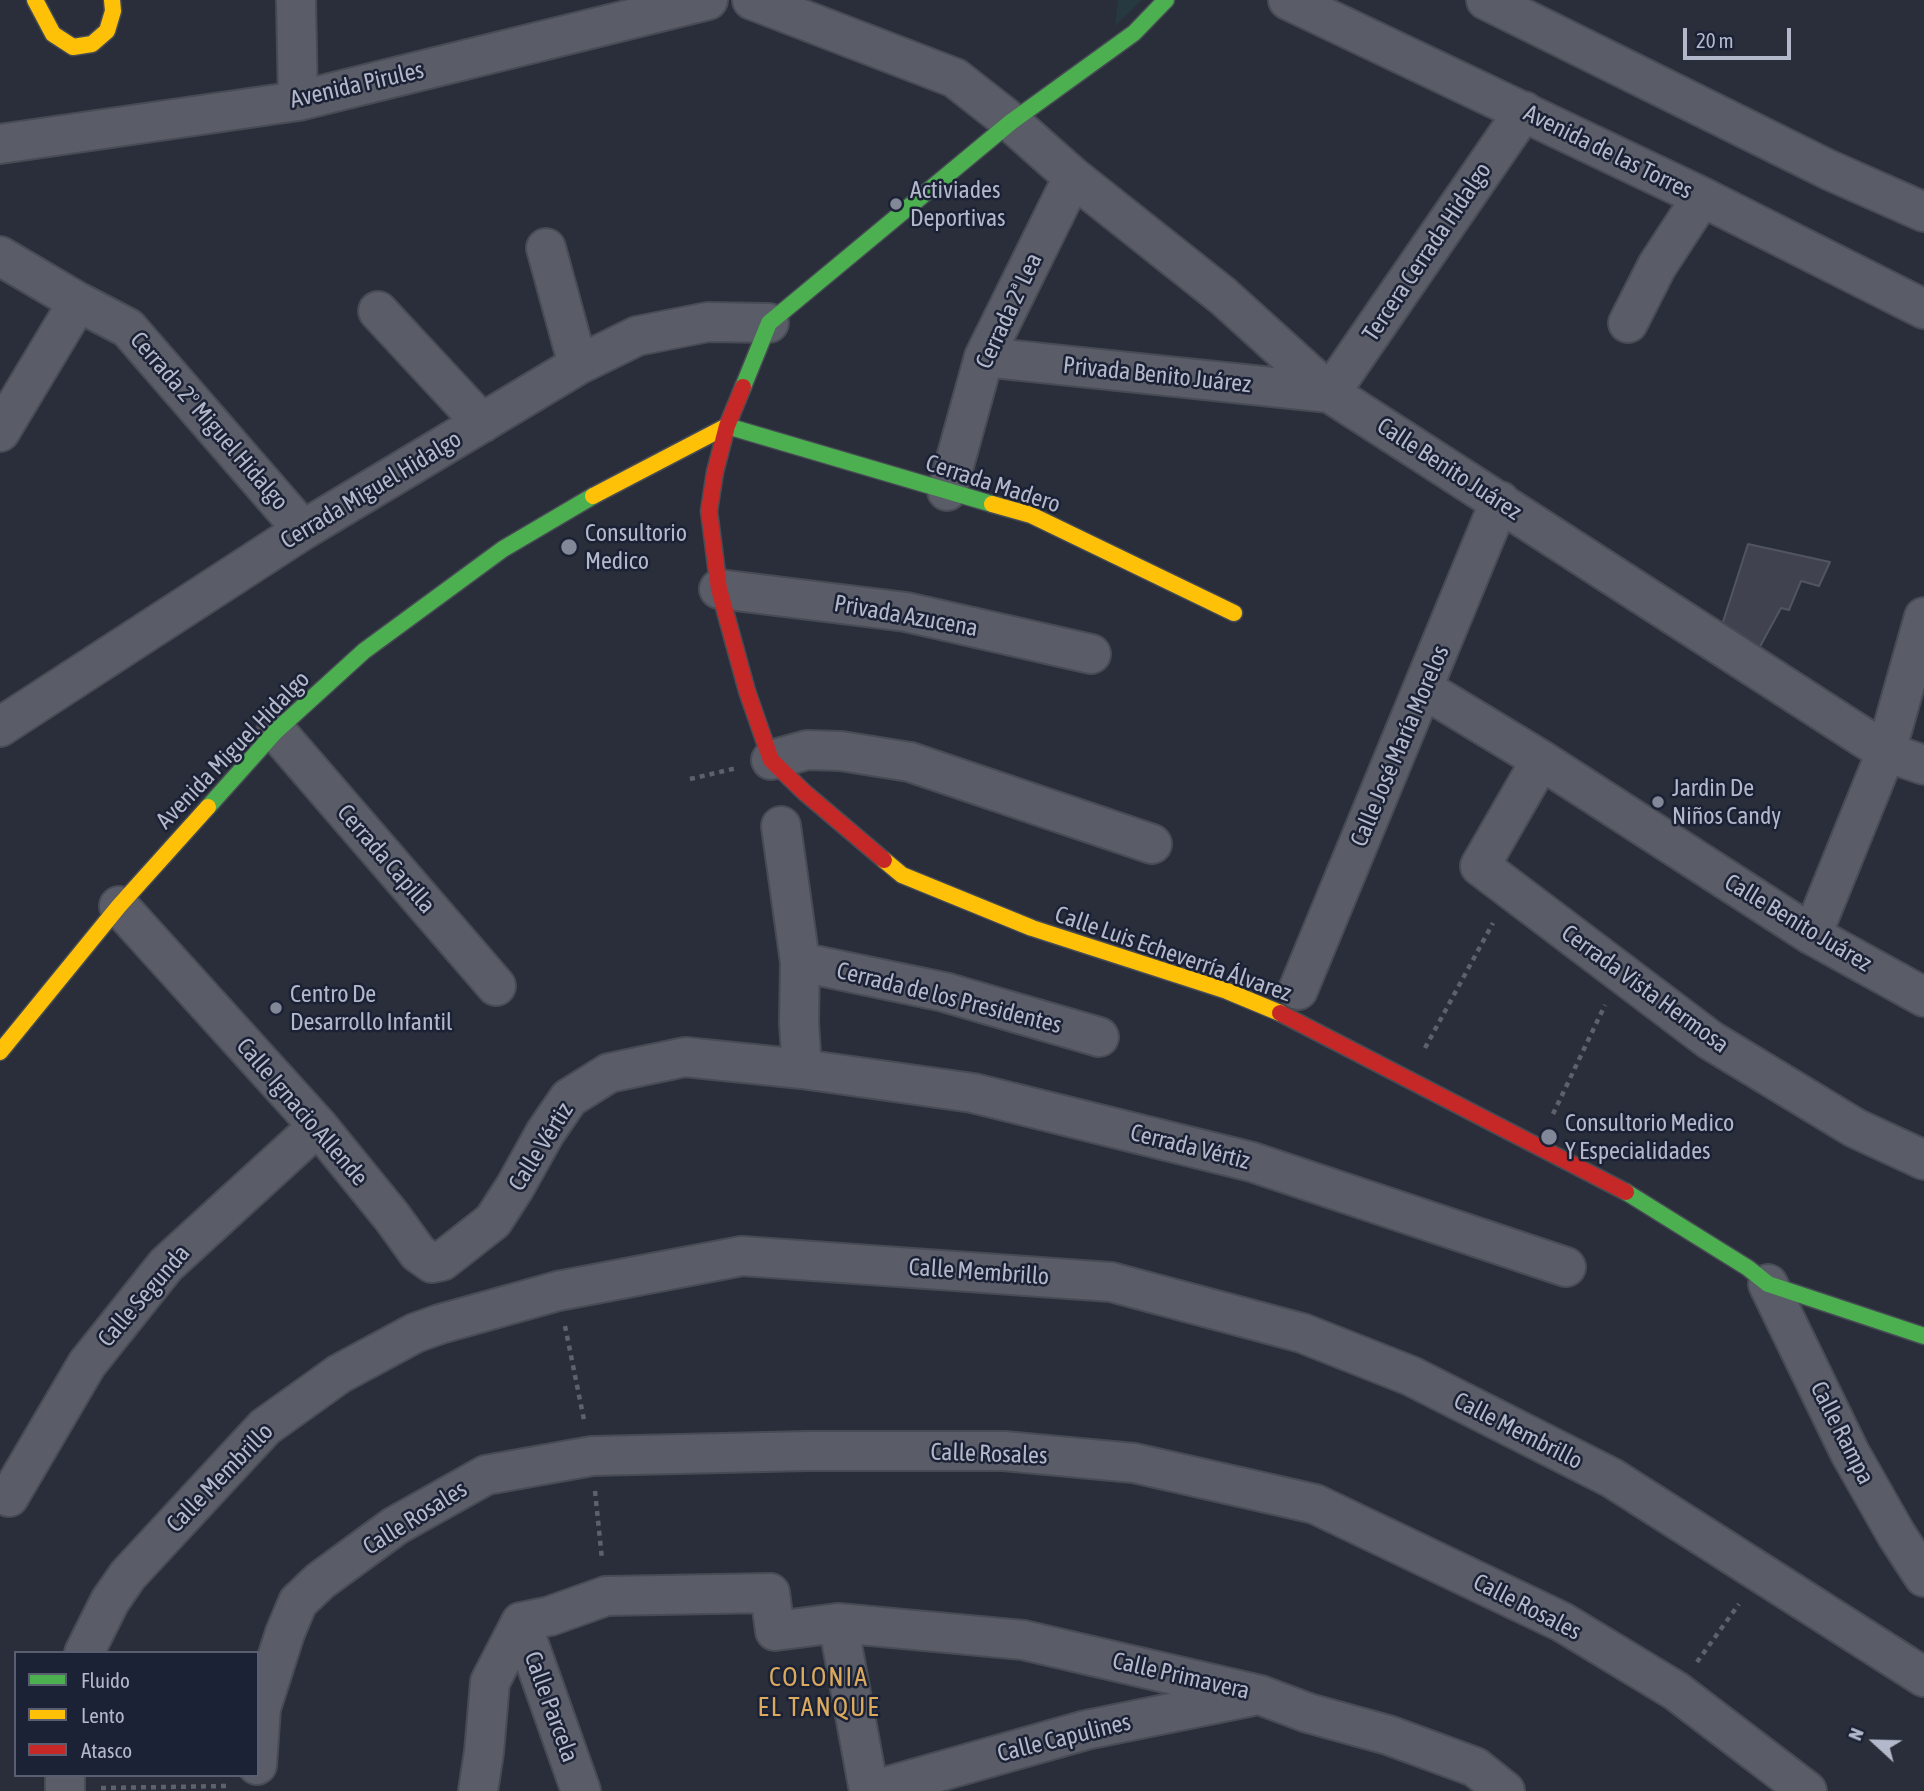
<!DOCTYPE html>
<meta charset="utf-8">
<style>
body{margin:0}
#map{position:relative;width:1924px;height:1791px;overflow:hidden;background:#292e3a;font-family:"Asap Condensed",sans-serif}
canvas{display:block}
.legend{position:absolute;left:14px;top:1651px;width:245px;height:126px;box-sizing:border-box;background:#1c2235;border:2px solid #595e71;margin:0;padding:9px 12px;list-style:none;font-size:21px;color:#b4b8cb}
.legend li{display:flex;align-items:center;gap:14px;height:35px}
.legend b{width:35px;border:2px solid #595e71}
.north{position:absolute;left:1840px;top:1707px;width:70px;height:70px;-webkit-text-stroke:5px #1c2235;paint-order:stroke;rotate:292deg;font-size:19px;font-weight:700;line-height:28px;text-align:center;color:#b4b8cb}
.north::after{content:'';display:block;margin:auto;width:24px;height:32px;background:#b4b8cb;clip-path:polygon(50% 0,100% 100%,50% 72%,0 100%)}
.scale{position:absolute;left:1683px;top:28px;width:108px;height:32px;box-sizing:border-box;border:4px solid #b4b8cb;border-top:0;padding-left:9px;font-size:21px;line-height:24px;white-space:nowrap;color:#b4b8cb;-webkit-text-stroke:5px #1c2235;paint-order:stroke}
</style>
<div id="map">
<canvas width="1924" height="1791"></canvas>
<ul class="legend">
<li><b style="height:9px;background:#4caf50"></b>Fluido</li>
<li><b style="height:9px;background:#ffc107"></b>Lento</li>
<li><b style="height:9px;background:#c62828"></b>Atasco</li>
</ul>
<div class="north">N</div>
<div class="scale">20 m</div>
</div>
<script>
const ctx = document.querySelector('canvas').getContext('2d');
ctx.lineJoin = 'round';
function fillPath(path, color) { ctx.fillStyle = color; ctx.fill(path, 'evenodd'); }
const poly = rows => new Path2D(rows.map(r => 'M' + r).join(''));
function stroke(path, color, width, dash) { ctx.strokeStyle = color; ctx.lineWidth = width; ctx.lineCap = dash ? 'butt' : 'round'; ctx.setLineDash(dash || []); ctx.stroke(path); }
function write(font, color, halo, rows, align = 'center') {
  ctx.font = font + ' "Asap Condensed",sans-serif'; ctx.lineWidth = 5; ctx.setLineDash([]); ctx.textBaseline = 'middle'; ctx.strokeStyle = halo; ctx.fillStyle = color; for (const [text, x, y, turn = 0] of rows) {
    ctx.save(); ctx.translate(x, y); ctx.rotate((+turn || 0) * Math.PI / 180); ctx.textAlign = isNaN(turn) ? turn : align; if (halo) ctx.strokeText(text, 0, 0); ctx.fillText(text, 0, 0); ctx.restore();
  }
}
const green = poly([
 [1118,0,1142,0,1115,26]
]);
const building = poly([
 [1748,544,1830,562,1819,586,1801,581,1789,610,1781,608,1757,652,1721,628,1748,544]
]);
const path = poly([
 [690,779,737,768],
 [1425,1048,1493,923],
 [1553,1114,1605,1005],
 [565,1326,584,1420],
 [595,1491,602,1559],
 [1697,1662,1739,1604],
 [101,1788,228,1786]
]);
const street = poly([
 [296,0,298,101],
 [752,0,955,78,1011,122,1073,177,1223,296,1330,393,1886,752,1924,765],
 [1288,0,1702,197,1924,309],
 [1486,0,1829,170,1924,212],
 [0,144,298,101,708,0],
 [546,248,578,365],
 [0,256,78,302,128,328,303,530],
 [378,311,482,423],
 [1628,323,1657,266,1702,197],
 [984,357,1330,393,1524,111],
 [0,432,78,302],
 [947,491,984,357,1073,177],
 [719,589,906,612,1091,654],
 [1424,689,1541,760,1812,935,1924,997],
 [0,727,303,530,578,365,637,336,708,322,769,323],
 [276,731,496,986],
 [771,760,807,750,841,751,910,762,1152,844],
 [1541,760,1480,866,1710,1040,1855,1128,1924,1160],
 [781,826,800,962,799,1023,802,1069],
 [119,906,318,1126,392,1217,418,1253,432,1263,442,1261,493,1221,515,1187,545,1133,569,1098,609,1073,685,1057,802,1069,973,1093,1252,1162,1566,1267],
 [1812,935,1886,752,1924,617],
 [800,962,944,992,1099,1037],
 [1298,990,1500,501],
 [1768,1284,1850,1453,1896,1534,1924,1577],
 [9,1497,87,1364,166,1265,318,1126],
 [521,1622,581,1791],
 [838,1623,869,1791],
 [84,1653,110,1601,128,1575,265,1427,339,1374,415,1333,440,1324,558,1291,742,1256,1111,1282,1302,1333,1411,1376,1612,1478,1924,1677],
 [257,1765,261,1708,285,1633,298,1602,320,1581,395,1526,486,1475,592,1456,808,1451,1004,1451,1134,1463,1315,1504,1562,1622,1676,1691,1807,1791],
 [65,1775,65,1791],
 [478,1791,484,1752,490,1682,521,1622,550,1616,606,1596,770,1593,775,1631,838,1623,1023,1640,1260,1695,1308,1713,1388,1735,1475,1767,1505,1791],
 [871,1791,1086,1730,1249,1697]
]);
const fast = poly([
 [743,387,769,323,1011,122,1134,33,1166,0],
 [727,426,992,504],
 [208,807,276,731,364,651,503,549,593,496],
 [1626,1192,1748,1268,1768,1284,1924,1336]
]);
const slow = poly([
 [35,0,53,34,73,47,92,44,107,31,113,11,112,0],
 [593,496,727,426],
 [992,504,1031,515,1234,613],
 [884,860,902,875,1032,928,1227,991,1280,1013],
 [0,1052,119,906,208,807]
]);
const jam = poly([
 [743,387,727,426,715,472,709,511,719,589,747,691,771,760,804,792,884,860],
 [1280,1013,1626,1192]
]);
const markers = [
 [896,204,7,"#838898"],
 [569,547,9,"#838898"],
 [1658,802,7,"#838898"],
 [276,1008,7,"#838898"],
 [1549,1137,9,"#838898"]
];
const streetNames = [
 ["Avenida Pirules",357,85,-13],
 ["Avenida de las Torres",1608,152,26],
 ["Tercera Cerrada Hidalgo",1427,252,-56],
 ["Cerrada 2ª Lea",1009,311,-65],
 ["Privada Benito Juárez",1157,375,6],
 ["Cerrada 2º Miguel Hidalgo",209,421,49],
 ["Calle Benito Juárez",1449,469,33],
 ["Cerrada Madero",993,484,18],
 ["Cerrada Miguel Hidalgo",371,490,-31],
 ["Privada Azucena",906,616,10],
 ["Calle José María Morelos",1400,746,-67],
 ["Avenida Miguel Hidalgo",233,750,-46],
 ["Cerrada Capilla",386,859,49],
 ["Calle Benito Juárez",1798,923,31],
 ["Calle Luis Echeverría Álvarez",1173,954,19],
 ["Cerrada Vista Hermosa",1645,989,36],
 ["Cerrada de los Presidentes",949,998,14],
 ["Calle Ignacio Allende",302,1112,49],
 ["Calle Vértiz",541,1147,-58],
 ["Cerrada Vértiz",1190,1147,14],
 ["Calle Membrillo",979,1272,4],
 ["Calle Segunda",144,1296,-49],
 ["Calle Membrillo",1518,1431,27],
 ["Calle Rampa",1842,1433,63],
 ["Calle Rosales",989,1454,2],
 ["Calle Membrillo",220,1478,-46],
 ["Calle Rosales",415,1518,-32],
 ["Calle Rosales",1527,1607,27],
 ["Calle Primavera",1181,1676,13],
 ["Calle Parcela",551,1707,70],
 ["Calle Capulines",1064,1738,-14]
];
const poiNames = [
 ["Activiades",910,190],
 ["Deportivas",910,218],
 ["Consultorio",585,533],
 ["Medico",585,561],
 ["Jardin De",1672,788],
 ["Niños Candy",1672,816],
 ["Centro De",290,994],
 ["Desarrollo Infantil",290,1022],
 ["Consultorio Medico",1565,1123],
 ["Y Especialidades",1565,1151]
];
const neighbourhoodNames = [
 ["COLONIA",819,1678],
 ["EL TANQUE",819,1708]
];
fillPath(green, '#263840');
fillPath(building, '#40434f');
stroke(building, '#515561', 2);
stroke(street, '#474b54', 42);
stroke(fast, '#474b54', 19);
stroke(slow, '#474b54', 19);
stroke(jam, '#474b54', 19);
stroke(path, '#5d616b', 4.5, [5, 5]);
stroke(street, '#5a5c67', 38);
stroke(fast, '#4caf50', 16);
stroke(slow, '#ffc107', 16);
stroke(jam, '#c62828', 16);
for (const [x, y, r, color] of markers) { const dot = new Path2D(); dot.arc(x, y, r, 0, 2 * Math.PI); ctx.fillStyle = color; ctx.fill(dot); stroke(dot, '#1c2235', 2.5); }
write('24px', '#b4b8cb', '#1c2235', streetNames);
write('24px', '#b4b8cb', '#1c2235', poiNames, 'left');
ctx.letterSpacing = '2px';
write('26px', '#dbaa5e', '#1c2235', neighbourhoodNames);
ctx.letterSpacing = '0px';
</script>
